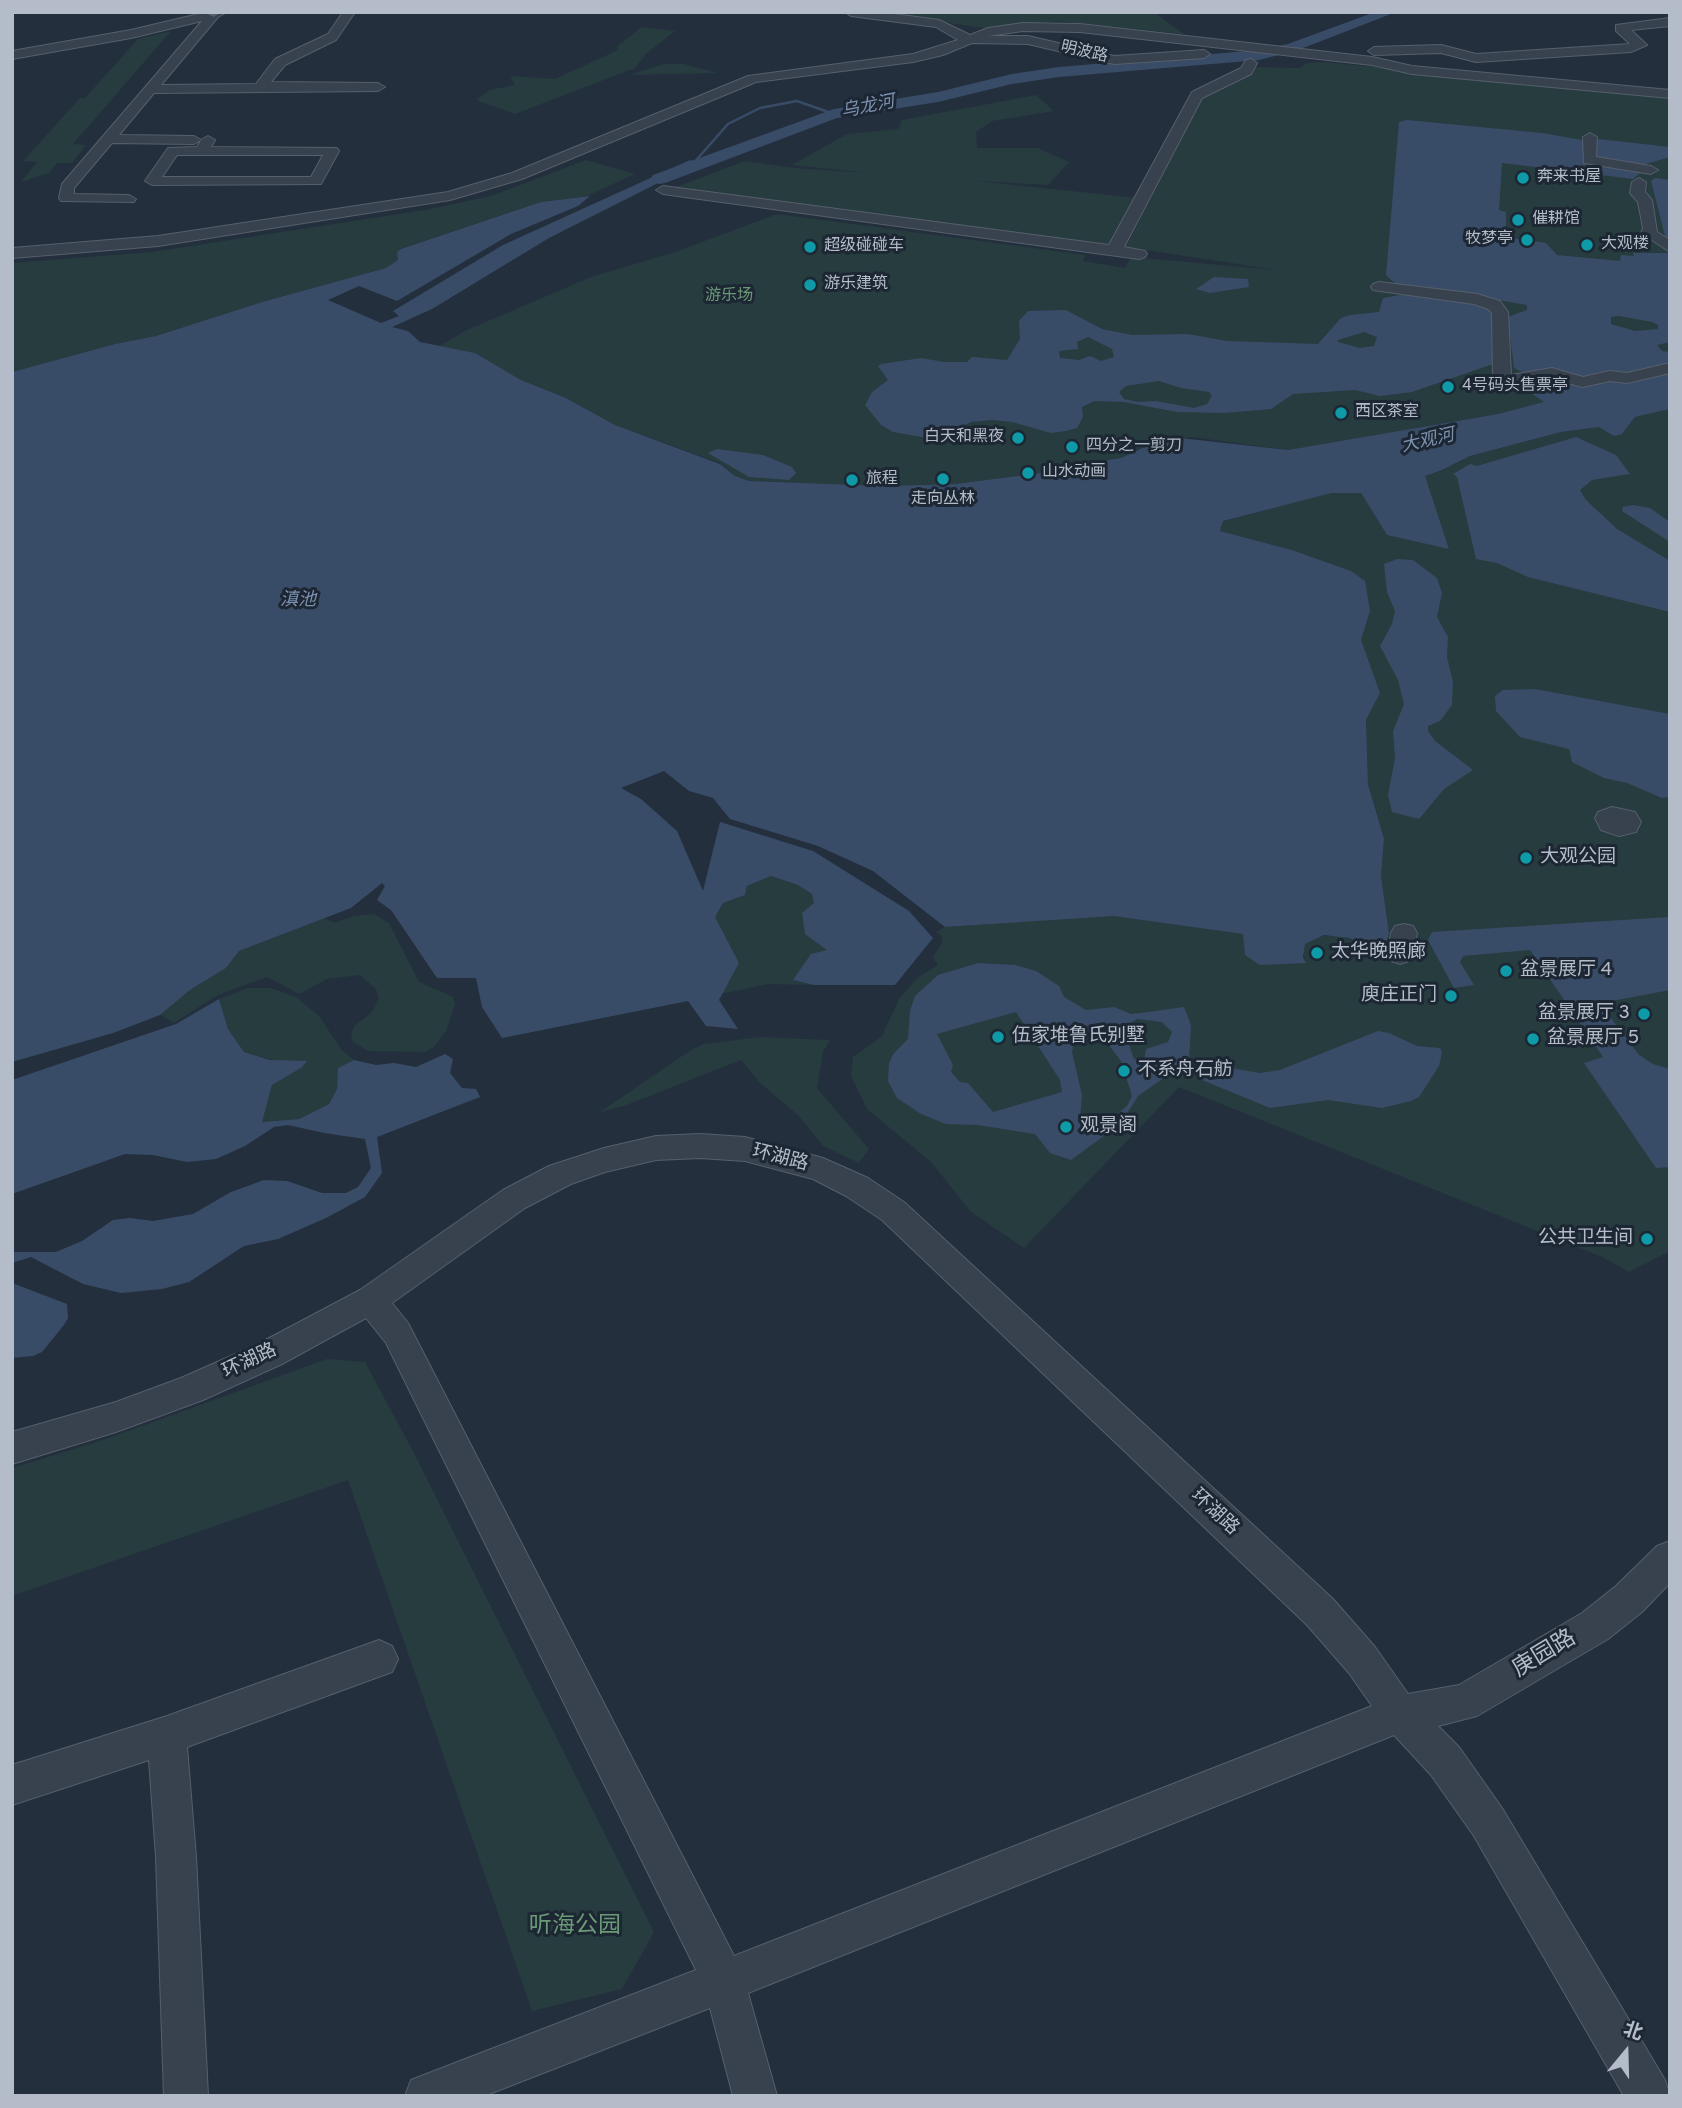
<!DOCTYPE html>
<meta charset="utf-8">
<style>
body{margin:0}
#map{position:relative;width:1682px;height:2108px;overflow:hidden;background:#242f3e;font-family:Overpass,"Noto Sans SC",sans-serif}
canvas{display:block}
.frame{position:absolute;inset:0;border:14px solid #b4bcc9;pointer-events:none}
.north{position:absolute;left:1591px;top:2017px;width:70px;height:70px;-webkit-text-stroke:5px #1d2633;paint-order:stroke;rotate:19deg;font-size:19px;font-weight:700;line-height:28px;text-align:center;color:#b4bcc9}
.north::after{content:'';display:block;margin:auto;width:24px;height:32px;background:#b4bcc9;clip-path:polygon(50% 0,100% 100%,50% 72%,0 100%)}
</style>
<div id="map">
<canvas width="1682" height="2108"></canvas>
<div class="frame"></div>
<div class="north">北</div>
</div>
<script>
const ctx = document.querySelector('canvas').getContext('2d');
ctx.lineJoin = 'round';
function fillPath(path, color) { ctx.fillStyle = color; ctx.fill(path, 'evenodd'); }
const poly = rows => new Path2D(rows.map(r => 'M' + r).join(''));
function stroke(path, color, width, dash) { ctx.strokeStyle = color; ctx.lineWidth = width; ctx.lineCap = dash ? 'butt' : 'round'; ctx.setLineDash(dash || []); ctx.stroke(path); }
function write(font, color, halo, rows, align = 'center') {
  ctx.font = font + ' Overpass,"Noto Sans SC",sans-serif'; ctx.lineWidth = 6; ctx.setLineDash([]); ctx.textBaseline = 'middle'; ctx.strokeStyle = halo; ctx.fillStyle = color; for (const [text, x, y, turn = 0] of rows) {
    ctx.save(); ctx.translate(x, y); ctx.rotate((+turn || 0) * Math.PI / 180); ctx.textAlign = isNaN(turn) ? turn : align; if (halo) ctx.strokeText(text, 0, 0); ctx.fillText(text, 0, 0); ctx.restore();
  }
}
const green = poly([
 [873,12,1154,12,1184,34,1059,21,984,28],
 [642,27,675,31,646,54,635,68,515,114,476,100,489,90,515,85,510,76,555,79,618,50,617,46],
 [171,31,73,144,86,145,72,163,57,163,49,173,21,182,37,162,23,161,80,98,85,98,138,39],
 [1324,62,1670,96,1670,374,1498,414,1315,446,1288,450,1191,437,1149,445,1121,458,1080,464,1064,470,955,484,884,486,749,481,735,476,720,463,615,425,566,398,521,380,475,353,439,346,467,330,591,277,675,252,777,214,1086,255,1083,261,1125,268,1131,257,1277,270,1126,247,1202,98,1250,74,1256,67,1299,68,1307,63],
 [664,64,684,64,717,73,628,75],
 [1036,95,1054,111,992,121,976,132,977,148,1038,148,1069,162,1048,185,976,181,1138,198,1111,247,671,189,745,161,794,168,869,173,792,165,847,134,898,129,902,120],
 [586,160,635,174,587,196,541,202,401,249,397,253,399,260,386,268,262,302,156,336,115,344,12,372,12,263,152,252,425,210,491,196],
 [1670,409,1670,1251,1629,1272,1602,1257,1179,1087,1024,1248,971,1212,931,1162,867,1109,851,1076,853,1057,882,1036,899,999,917,978,938,965,933,957,942,943,942,936,936,932,945,927,1114,915,1243,934,1305,963,1303,950,1305,944,1317,936,1341,936,1357,942,1389,933,1381,876,1384,839,1368,784,1366,720,1380,693,1360,640,1370,611,1351,571,1292,550,1220,531,1223,521,1332,493,1361,493,1387,535,1449,548,1424,476,1442,470,1470,456,1561,432,1599,427,1622,434,1635,417],
 [771,876,798,885,812,893,827,950,794,980,814,985,768,984,721,994,739,963,714,917,723,903,745,895,747,886],
 [374,914,389,923,419,982,453,997,455,1004,446,1031,434,1047,425,1052,368,1051,353,1042,351,1034,354,1026,371,1013,379,998,376,989,360,975,327,979,299,994,267,977,218,995,174,1023,160,1015,190,990,226,968,239,951,324,918,335,923,353,916],
 [248,988,271,988,296,997,319,1016,341,1049,354,1060,339,1068,337,1089,329,1104,299,1119,261,1122,272,1085,301,1068,244,1052,228,1029,219,999],
 [760,1037,830,1040,823,1052,817,1088,869,1149,859,1163,823,1146,799,1116,759,1082,741,1060,624,1106,600,1112,691,1050,704,1044],
 [327,1359,365,1362,415,1455,654,1932,622,1989,532,2011,348,1480,12,1596,12,1468,103,1440]
]);
const water = poly([
 [1407,120,1542,133,1588,141,1583,164,1641,172,1633,179,1502,163,1499,210,1506,212,1506,237,1546,243,1557,255,1620,261,1621,255,1634,256,1633,253,1670,253,1670,342,1657,345,1662,351,1670,352,1670,409,1635,417,1622,434,1614,436,1599,427,1561,432,1470,456,1442,470,1425,476,1449,549,1387,535,1361,493,1332,493,1223,521,1220,531,1292,550,1351,571,1365,581,1370,611,1361,640,1380,693,1366,720,1368,784,1384,839,1381,876,1389,933,1384,950,1365,955,1357,942,1349,938,1324,935,1305,944,1303,957,1306,963,1260,965,1245,955,1243,934,1114,916,945,927,873,871,818,846,730,819,713,798,689,791,664,771,621,788,641,799,677,831,703,891,720,822,813,851,909,911,933,938,895,985,814,985,793,980,811,954,827,950,805,934,802,913,814,903,812,894,798,885,771,876,747,886,745,895,723,903,715,917,739,963,719,1000,738,1029,706,1026,688,1001,502,1038,482,1007,476,978,437,978,391,910,377,900,385,886,382,883,351,908,239,951,226,968,190,990,160,1015,113,1033,12,1062,12,372,115,344,156,336,262,302,386,268,398,260,397,252,401,249,541,202,590,196,578,206,511,234,397,301,359,286,328,300,381,323,399,316,393,311,503,245,690,160,703,164,672,176,549,238,432,309,392,327,408,331,420,342,475,353,521,380,566,398,615,425,720,464,735,476,749,481,884,486,955,484,1064,470,1080,464,1121,458,1149,445,1180,438,1288,450,1498,414,1544,402,1522,387,1541,381,1514,368,1508,319,1510,316,1527,310,1527,305,1474,296,1473,302,1493,312,1493,364,1412,392,1380,396,1355,390,1293,394,1271,409,1223,413,1177,412,1124,402,1094,401,1082,407,1083,417,1077,428,1066,431,1051,433,1012,422,992,420,971,422,940,437,928,438,893,432,881,425,865,405,872,392,888,380,878,366,881,364,921,358,944,362,967,362,972,357,1007,360,1020,339,1019,321,1028,311,1066,310,1102,329,1132,335,1188,334,1227,341,1318,344,1341,318,1350,315,1379,312,1383,298,1406,294,1386,275,1399,122],
 [1619,316,1652,322,1658,325,1658,329,1635,331,1611,324,1611,317],
 [1364,332,1377,337,1374,346,1360,348,1338,342,1338,340],
 [1088,337,1112,349,1114,357,1101,361,1090,356,1079,360,1060,358,1059,351,1078,349,1077,342],
 [1159,381,1181,388,1209,392,1212,396,1207,404,1194,408,1156,401,1138,402,1124,399,1119,392,1126,386],
 [1599,139,1670,147,1670,157,1639,166,1597,161,1595,141],
 [1655,178,1670,180,1670,242,1665,236,1651,181],
 [1214,277,1248,279,1249,287,1210,293,1196,289],
 [1576,437,1616,455,1630,474,1592,480,1580,490,1586,500,1617,529,1670,561,1670,612,1528,577,1497,563,1476,559,1457,477,1453,474,1470,464,1477,466],
 [717,449,763,455,792,467,796,473,789,480,749,477,708,453],
 [1633,505,1650,508,1670,522,1670,542,1622,511,1623,507],
 [1397,559,1413,560,1437,578,1442,593,1437,617,1448,637,1447,657,1453,682,1452,705,1440,721,1428,726,1428,731,1435,741,1473,770,1444,789,1419,819,1392,812,1388,795,1395,758,1393,731,1404,704,1398,680,1380,646,1392,624,1395,611,1387,592,1384,564],
 [1535,689,1670,714,1670,797,1662,798,1627,783,1604,778,1572,762,1569,749,1520,737,1496,711,1495,696,1503,690],
 [1670,917,1670,990,1617,1000,1605,1005,1605,1010,1639,1055,1653,1064,1670,1069,1670,1167,1656,1168,1584,1063,1603,1057,1530,950,1463,956,1460,962,1474,985,1454,988,1428,940,1432,932],
 [978,963,1015,965,1036,971,1059,986,1064,997,1086,1010,1114,1007,1131,1014,1141,1013,1184,1007,1191,1025,1189,1060,1183,1070,1165,1077,1138,1096,1124,1118,1112,1130,1071,1160,1050,1153,1035,1134,978,1125,946,1124,921,1114,897,1098,888,1081,889,1063,894,1053,908,1039,910,1011,915,996,938,975],
 [1016,1012,1060,1080,1062,1092,993,1112,968,1083,960,1082,951,1072,953,1065,937,1034],
 [1137,1019,1162,1022,1172,1032,1168,1042,1146,1049,1144,1061,1134,1059,1129,1045,1127,1025],
 [1080,1038,1094,1038,1108,1044,1121,1061,1132,1096,1127,1106,1115,1116,1094,1128,1084,1126,1080,1119,1082,1095,1072,1052,1073,1046],
 [219,999,228,1029,244,1052,270,1060,307,1061,301,1068,272,1085,262,1122,299,1119,329,1104,337,1089,338,1068,354,1060,376,1065,394,1063,416,1067,445,1054,453,1059,450,1073,462,1088,476,1089,480,1097,377,1137,382,1173,365,1197,326,1218,278,1239,244,1246,189,1282,162,1289,121,1293,83,1284,31,1257,12,1263,13,1252,56,1252,82,1241,113,1220,130,1218,153,1221,193,1214,231,1192,264,1180,287,1181,322,1193,346,1193,358,1187,371,1168,365,1139,324,1133,288,1125,274,1127,245,1146,216,1159,187,1162,153,1155,125,1154,12,1194,12,1080,176,1024],
 [1378,1031,1389,1033,1417,1046,1440,1048,1442,1052,1439,1066,1419,1097,1411,1101,1382,1108,1328,1100,1270,1108,1202,1080,1208,1064,1260,1073,1280,1070],
 [12,1283,67,1304,68,1318,64,1325,42,1352,33,1356,12,1358]
]);
const stream = poly([
 [691,166,728,124,760,108,797,101,834,114]
]);
const river = poly([
 [1375,12,1396,12,1298,50,1259,60,1059,77,1012,84,938,102,837,118,665,183,659,184,650,179,653,175,834,109,938,92,1012,74,1059,67,1259,50,1288,44,1375,12]
]);
const minor = poly([
 [207,12,225,13,218,17,161,85,256,84,275,59,328,34,343,12,355,12,336,40,285,65,271,82,378,83,385,87,378,91,154,93,119,135,194,136,201,140,208,136,215,140,211,147,337,148,339,151,321,184,152,185,145,181,168,148,197,147,201,140,194,144,112,143,74,188,74,194,129,195,136,199,134,202,61,201,59,198,62,184,202,21,131,38,12,59,12,51,131,30,207,12],
 [177,155,323,155,311,177,162,177,177,155],
 [845,12,879,12,939,20,970,35,988,28,1023,23,1080,24,1372,57,1412,66,1670,90,1670,98,1412,74,1372,65,1080,32,1023,31,988,36,1028,36,1114,56,1204,50,1210,54,1204,58,1114,64,1028,44,972,43,943,55,913,62,756,82,522,179,450,200,158,246,12,258,12,248,158,236,448,192,512,173,748,76,913,54,958,40,936,27,851,16,845,12],
 [1670,18,1670,26,1631,30,1647,45,1631,52,1476,62,1441,53,1374,55,1368,51,1374,47,1441,45,1476,54,1630,44,1616,31,1616,25,1670,18],
 [1251,59,1257,63,1251,74,1202,98,1124,247,1145,251,1147,254,1145,257,1139,259,663,194,656,190,663,186,1109,245,1192,92,1241,68,1246,60,1251,59],
 [1590,133,1597,137,1596,157,1651,166,1658,170,1651,174,1584,163,1583,137,1590,133],
 [1639,178,1646,182,1645,192,1652,200,1657,232,1670,240,1670,252,1641,233,1643,228,1638,202,1630,193,1632,182,1639,178],
 [1379,282,1477,294,1500,301,1508,312,1511,375,1552,368,1583,377,1610,371,1627,373,1670,363,1670,373,1627,383,1610,381,1582,387,1551,378,1502,387,1496,386,1493,382,1492,313,1488,309,1474,304,1373,290,1371,287,1373,284,1379,282],
 [1612,807,1635,812,1641,822,1636,832,1619,836,1601,830,1595,818,1598,812,1612,807],
 [1404,924,1413,926,1417,933,1413,954,1409,961,1400,964,1391,961,1387,954,1391,933,1395,926,1404,924],
 [700,1134,745,1137,823,1158,868,1178,904,1202,1333,1599,1375,1647,1408,1694,1459,1685,1582,1613,1616,1586,1657,1546,1670,1541,1670,1583,1642,1612,1608,1639,1477,1716,1438,1726,1459,1747,1502,1808,1665,2080,1670,2096,1624,2096,1474,1836,1431,1775,1394,1735,748,1993,777,2096,733,2096,710,2008,484,2096,405,2096,411,2080,696,1970,386,1343,366,1318,282,1364,203,1400,116,1432,12,1464,12,1432,116,1402,181,1378,258,1344,360,1290,503,1190,549,1166,604,1148,656,1136,700,1134],
 [700,1158,745,1161,813,1179,846,1196,882,1220,1307,1625,1349,1673,1372,1706,734,1956,408,1323,392,1303,525,1208,571,1184,605,1172,656,1160,700,1158],
 [379,1640,392,1646,398,1659,392,1672,187,1747,196,1857,208,2096,164,2096,156,1857,149,1760,12,1805,12,1765,167,1716,379,1640]
]);
const major = poly([
 [203,12,221,12,214,17,203,12]
]);
const markers = [
 [1523,178,7,"#0f9aa8"],
 [1518,220,7,"#0f9aa8"],
 [1527,240,7,"#0f9aa8"],
 [1587,245,7,"#0f9aa8"],
 [810,247,7,"#0f9aa8"],
 [810,285,7,"#0f9aa8"],
 [1448,387,7,"#0f9aa8"],
 [1341,413,7,"#0f9aa8"],
 [1018,438,7,"#0f9aa8"],
 [1072,447,7,"#0f9aa8"],
 [1028,473,7,"#0f9aa8"],
 [943,479,7,"#0f9aa8"],
 [852,480,7,"#0f9aa8"],
 [1526,858,7,"#0f9aa8"],
 [1317,953,7,"#0f9aa8"],
 [1506,971,7,"#0f9aa8"],
 [1451,996,7,"#0f9aa8"],
 [1644,1014,7,"#0f9aa8"],
 [998,1037,7,"#0f9aa8"],
 [1533,1039,7,"#0f9aa8"],
 [1124,1071,7,"#0f9aa8"],
 [1066,1127,7,"#0f9aa8"],
 [1647,1239,7,"#0f9aa8"]
];
const farStreetnames = [
 ["明波路",1084,53,13]
];
const farPoinames = [
 ["奔来书屋",1537,178],
 ["催耕馆",1532,220],
 ["牧梦亭",1513,240,"right"],
 ["大观楼",1601,245],
 ["超级碰碰车",824,247],
 ["游乐建筑",824,285],
 ["4号码头售票亭",1462,387],
 ["西区茶室",1355,413],
 ["白天和黑夜",1004,438,"right"],
 ["四分之一剪刀",1086,447],
 ["山水动画",1042,473],
 ["旅程",866,480],
 ["走向丛林",943,500,"center"]
];
const farParknames = [
 ["游乐场",729,297]
];
const farWaternames = [
 ["乌龙河",868,108,-11],
 ["大观河",1428,442,-13],
 ["滇池",298,601]
];
const poiNames = [
 ["大观公园",1540,858],
 ["太华晚照廊",1331,953],
 ["盆景展厅 4",1520,971],
 ["庾庄正门",1437,996,"right"],
 ["盆景展厅 3",1630,1014,"right"],
 ["伍家堆鲁氏别墅",1012,1037],
 ["盆景展厅 5",1547,1039],
 ["不系舟石舫",1138,1071],
 ["观景阁",1080,1127],
 ["公共卫生间",1633,1239,"right"]
];
const streetNames = [
 ["环湖路",780,1159,14],
 ["环湖路",250,1362,-25],
 ["环湖路",1214,1513,43]
];
const nearStreetnames = [
 ["庚园路",1545,1655,-31]
];
const nearParknames = [
 ["听海公园",575,1927]
];
fillPath(green, '#263c3f');
fillPath(water, '#394c67');
stroke(stream, '#394c67', 2.5);
fillPath(river, '#394c67');
stroke(minor, '#565f6c', 2);
stroke(major, '#414a57', 2);
fillPath(minor, '#38414e');
fillPath(major, '#56606e');
for (const [x, y, r, color] of markers) { const dot = new Path2D(); dot.arc(x, y, r, 0, 2 * Math.PI); ctx.fillStyle = color; ctx.fill(dot); stroke(dot, '#1d2633', 2.5); }
write('16px', '#b4bcc9', '#1d2633', farStreetnames);
write('16px', '#b4bcc9', '#1d2633', farPoinames, 'left');
write('16px', '#6b9a76', '#1d2633', farParknames);
write('italic 18px', '#7c92b1', '#1d2633', farWaternames);
write('19px', '#b4bcc9', '#1d2633', poiNames, 'left');
write('19px', '#b4bcc9', '#1d2633', streetNames);
write('23px', '#b4bcc9', '#1d2633', nearStreetnames);
write('23px', '#6b9a76', '#1d2633', nearParknames);
</script>
